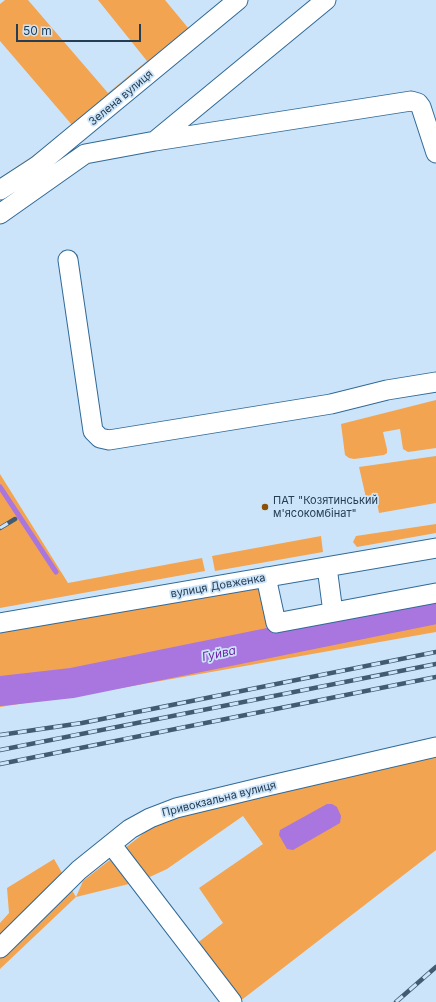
<!DOCTYPE html>
<meta charset="utf-8">
<style>
body{margin:0}
#map{position:relative;width:436px;height:1002px;overflow:hidden;background:#cce4f9;font-family:Inter,sans-serif}
canvas{display:block}
.scale{position:absolute;left:16px;top:24px;width:125px;height:18px;box-sizing:border-box;border:2px solid #243d52;border-top:0;padding-left:5px;font-size:12px;line-height:14px;white-space:nowrap;color:#243d52;-webkit-text-stroke:3px #cce4f9;paint-order:stroke}
</style>
<div id="map">
<canvas width="436" height="1002"></canvas>
<div class="scale">50 m</div>
</div>
<script>
const ctx = document.querySelector('canvas').getContext('2d');
ctx.lineJoin = 'round';
function fillPath(path, color) { ctx.fillStyle = color; ctx.fill(path, 'evenodd'); }
const poly = rows => new Path2D(rows.map(r => 'M' + r).join(''));
function stroke(path, color, width, dash) { ctx.strokeStyle = color; ctx.lineWidth = width; ctx.lineCap = dash ? 'butt' : 'round'; ctx.setLineDash(dash || []); ctx.stroke(path); }
function write(font, color, halo, rows, align = 'center') {
  ctx.font = font + ' Inter,sans-serif'; ctx.lineWidth = 3.5; ctx.setLineDash([]); ctx.textBaseline = 'middle'; ctx.strokeStyle = halo; ctx.fillStyle = color; for (const [text, x, y, turn = 0] of rows) {
    ctx.save(); ctx.translate(x, y); ctx.rotate((+turn || 0) * Math.PI / 180); ctx.textAlign = isNaN(turn) ? turn : align; if (halo) ctx.strokeText(text, 0, 0); ctx.fillText(text, 0, 0); ctx.restore();
  }
}
const green = poly([
 [5,0,28,0,108,93,147,61,98,0,165,0,189,29,0,185,0,178,34,155,72,125,0,41,0,4],
 [436,400,436,448,408,452,403,449,400,429,383,432,387,449,387,453,384,455,354,459,349,458,345,455,341,424],
 [436,456,436,503,379,513,377,502,367,502,359,467],
 [0,474,68,583,202,558,205,571,0,608],
 [436,524,436,533,357,547,353,542,356,536],
 [321,536,323,552,215,571,212,556],
 [266,577,276,623,436,593,436,632,121,688,0,707,0,623],
 [436,747,436,850,239,1002,191,948,223,923,199,888,263,844,243,816,167,869,141,881,76,897,0,969,0,923,9,913,7,888,54,859,76,897,83,881,176,808]
]);
const water = poly([
 [327,804,332,804,337,807,341,816,340,823,293,850,287,849,279,835,280,830]
]);
const stream = poly([
 [0,487,56,572]
]);
const river = poly([
 [0,691,72,683,436,609]
]);
const minor = poly([
 [156,140,326,0],
 [0,190,37,166,238,0],
 [0,214,85,154,155,141,411,101,418,103,421,107,436,153],
 [68,260,93,431,100,438,109,440,331,404,387,390,436,382],
 [327,567,332,605],
 [266,577,276,623,436,593],
 [0,623,436,548],
 [111,844,232,1002],
 [0,948,79,870,130,829,150,818,176,808,263,787,436,747]
]);
const rail = poly([
 [0,528,15,519],
 [0,735,82,723,436,652],
 [0,750,436,664],
 [0,764,436,677],
 [396,1002,436,967]
]);
const markers = [
 [265,507,4,"#8a5106"]
];
const streetNames = [
 ["Зелена вулиця",121,98,-40],
 ["вулиця Довженка",218,586,-10],
 ["Привокзальна вулиця",219,799,-14]
];
const poiNames = [
 ["ПАТ \"Козятинський",273,501],
 ["м'ясокомбінат\"",273,514]
];
const waterNames = [
 ["Гуйва",219,654,-12]
];
fillPath(green, '#f3a450');
fillPath(water, '#a975df');
stroke(stream, '#a975df', 5);
stroke(river, '#a975df', 30);
stroke(minor, '#306a98', 21);
stroke(minor, '#fff', 19);
stroke(rail, '#425b70', 4.5);
stroke(rail, '#cce4f9', 3, [9]);
for (const [x, y, r, color] of markers) { const dot = new Path2D(); dot.arc(x, y, r, 0, 2 * Math.PI); ctx.fillStyle = color; ctx.fill(dot); stroke(dot, '#cce4f9', 1.5); }
write('11px', '#243d52', '#cce4f9', streetNames);
write('11px', '#243d52', '#cce4f9', poiNames, 'left');
write('italic 12px', '#6d27a5', '#cce4f9', waterNames);
</script>
